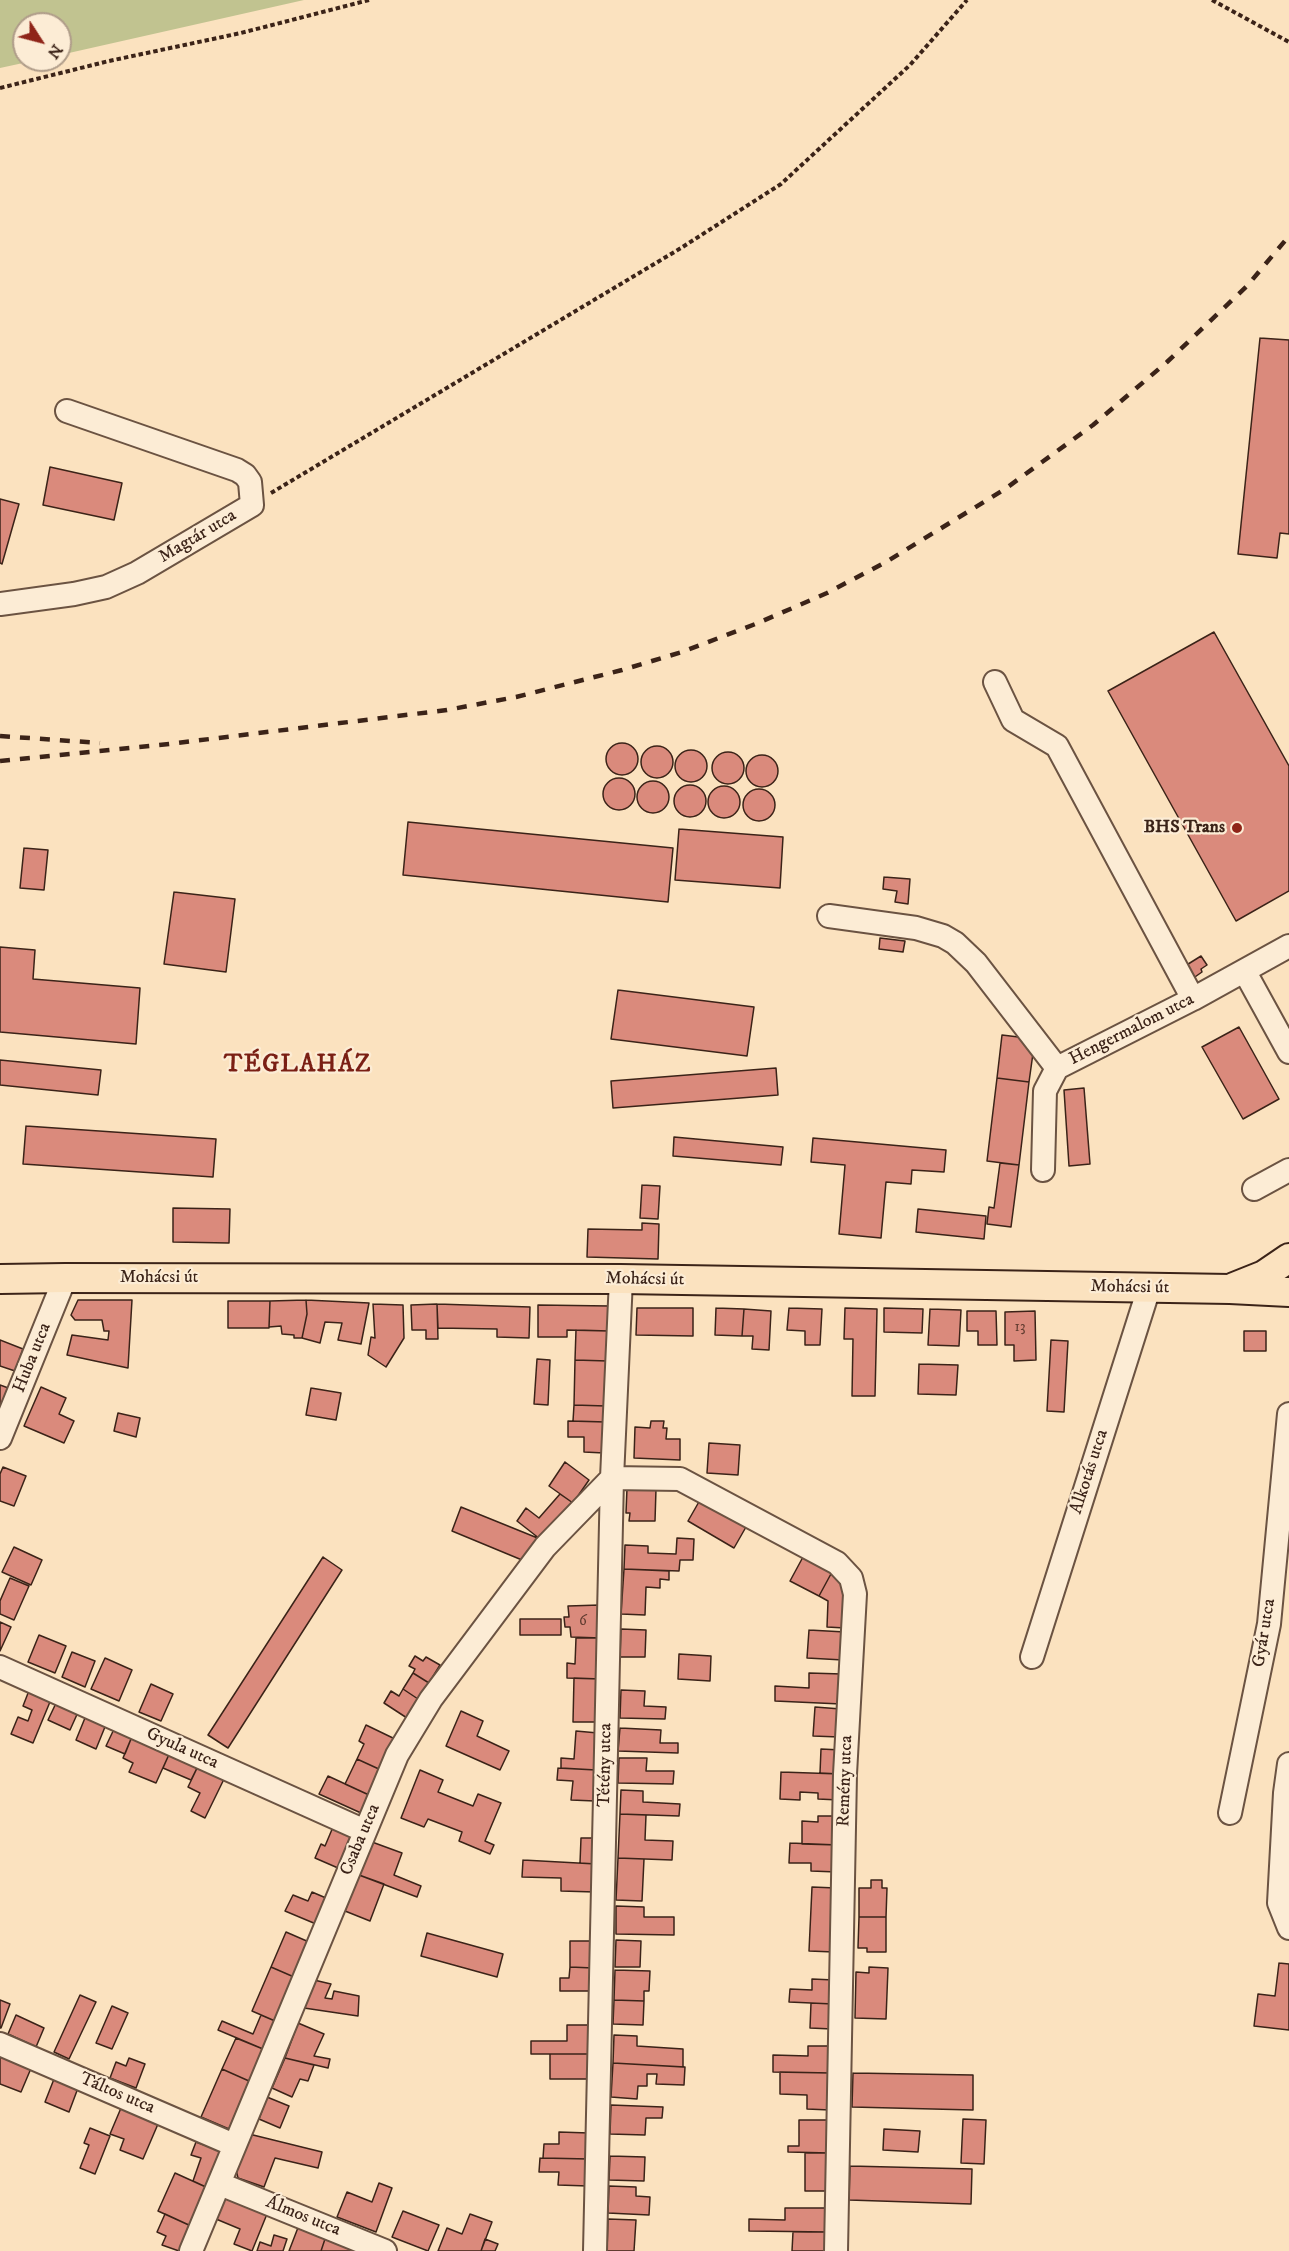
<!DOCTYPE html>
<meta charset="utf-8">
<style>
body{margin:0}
#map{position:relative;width:1289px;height:2251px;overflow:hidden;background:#fbe2bf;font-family:"IM FELL DW Pica",serif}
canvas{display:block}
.north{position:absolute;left:12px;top:12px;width:60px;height:60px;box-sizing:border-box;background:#fcecd5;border:2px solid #af9c89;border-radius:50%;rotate:126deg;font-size:16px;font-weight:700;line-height:24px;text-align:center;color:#3b2318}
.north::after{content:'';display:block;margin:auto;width:21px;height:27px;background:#8f2418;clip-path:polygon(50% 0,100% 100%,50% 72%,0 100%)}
</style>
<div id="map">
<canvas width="1289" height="2251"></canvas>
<div class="north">N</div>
</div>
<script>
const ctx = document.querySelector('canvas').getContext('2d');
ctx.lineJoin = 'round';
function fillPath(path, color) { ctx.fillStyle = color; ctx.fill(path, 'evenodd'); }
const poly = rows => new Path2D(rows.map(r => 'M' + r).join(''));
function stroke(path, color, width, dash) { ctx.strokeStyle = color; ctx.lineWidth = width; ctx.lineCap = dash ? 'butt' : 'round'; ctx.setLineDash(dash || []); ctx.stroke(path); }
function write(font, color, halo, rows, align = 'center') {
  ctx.font = font + ' "IM FELL DW Pica",serif'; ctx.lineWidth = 4.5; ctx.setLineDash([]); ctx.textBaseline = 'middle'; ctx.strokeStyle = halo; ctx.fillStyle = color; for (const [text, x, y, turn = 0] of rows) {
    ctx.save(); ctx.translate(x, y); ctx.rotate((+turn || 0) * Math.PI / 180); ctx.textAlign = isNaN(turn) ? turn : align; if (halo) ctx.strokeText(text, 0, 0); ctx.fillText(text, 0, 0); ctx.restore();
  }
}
const green = poly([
 [0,0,304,0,60,55,60,24,24,24,24,60,37,60,0,68]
]);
const building = poly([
 [1260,338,1289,340,1289,534,1280,533,1277,558,1238,554,1260,338],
 [50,467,122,483,114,520,43,505,50,467],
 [0,499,19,504,2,564,0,563,0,499],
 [1214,632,1289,766,1289,891,1236,921,1108,691,1214,632],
 '606 759a16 16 0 1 1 32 0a16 16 0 1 1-32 0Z',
 '641 762a16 16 0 1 1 32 0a16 16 0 1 1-32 0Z',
 '675 766a16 16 0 1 1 32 0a16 16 0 1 1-32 0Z',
 '712 768a16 16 0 1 1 32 0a16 16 0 1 1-32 0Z',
 '746 771a16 16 0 1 1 32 0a16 16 0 1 1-32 0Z',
 '603 794a16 16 0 1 1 32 0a16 16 0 1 1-32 0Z',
 '637 797a16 16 0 1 1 32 0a16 16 0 1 1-32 0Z',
 '674 801a16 16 0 1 1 32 0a16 16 0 1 1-32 0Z',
 '708 802a16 16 0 1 1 32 0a16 16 0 1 1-32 0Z',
 '743 805a16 16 0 1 1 32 0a16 16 0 1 1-32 0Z',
 [408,822,673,848,668,902,403,875,408,822],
 [679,829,783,837,780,888,675,880,679,829],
 [24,848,48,850,44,890,20,888,24,848],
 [884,877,910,879,908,904,895,902,897,891,883,889,884,877],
 [174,892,235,899,226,972,164,964,174,892],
 [880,938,905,941,903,952,879,949,880,938],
 [0,947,35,950,33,979,140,988,136,1044,0,1032,0,947],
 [1201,956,1207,965,1201,969,1202,972,1192,979,1185,966,1201,956],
 [618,990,754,1007,747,1056,611,1039,618,990],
 [1239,1027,1279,1099,1243,1119,1202,1047,1239,1027],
 [1002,1035,1035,1039,1029,1082,997,1078,1002,1035],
 [0,1060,101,1070,98,1095,0,1085,0,1060],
 [776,1068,778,1095,613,1108,611,1081,776,1068],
 [997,1078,1029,1082,1019,1165,987,1161,997,1078],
 [1084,1088,1090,1164,1069,1166,1064,1090,1084,1088],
 [26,1126,216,1139,213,1177,23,1164,26,1126],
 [674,1137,783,1147,781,1165,673,1156,674,1137],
 [813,1138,946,1150,944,1172,912,1170,911,1184,886,1182,881,1238,839,1234,845,1165,811,1162,813,1138],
 [1000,1163,1019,1165,1011,1227,987,1224,989,1207,994,1208,1000,1163],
 [642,1185,660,1186,658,1219,640,1218,642,1185],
 [173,1208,230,1209,229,1243,173,1242,173,1208],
 [918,1209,986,1216,984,1239,916,1232,918,1209],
 [642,1223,659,1224,658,1259,587,1257,588,1229,642,1230,642,1223],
 [78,1300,132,1300,128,1368,67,1355,72,1335,108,1340,109,1331,104,1331,102,1320,75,1320,71,1315,78,1300],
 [306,1300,369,1303,361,1344,338,1340,342,1323,325,1322,320,1343,302,1338,307,1314,306,1300],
 [306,1300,307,1314,302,1338,294,1338,294,1335,282,1334,281,1326,269,1327,270,1301,306,1300],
 [228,1301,270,1301,269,1328,228,1328,228,1301],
 [373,1304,403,1305,404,1338,386,1367,368,1355,371,1337,375,1338,373,1304],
 [437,1304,530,1307,529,1338,497,1337,497,1329,438,1328,437,1304],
 [437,1304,438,1339,426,1339,426,1330,412,1330,411,1305,437,1304],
 [538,1305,610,1306,609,1331,567,1330,567,1337,538,1337,538,1305],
 [637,1308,693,1308,693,1336,636,1335,637,1308],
 [716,1308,744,1309,742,1336,715,1335,716,1308],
 [789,1308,822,1309,820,1345,805,1345,805,1331,787,1330,789,1308],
 [845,1308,877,1309,875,1396,852,1396,853,1339,844,1339,845,1308],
 [884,1308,923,1309,922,1333,884,1332,884,1308],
 [744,1309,771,1311,769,1350,752,1349,753,1336,742,1336,744,1309],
 [930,1309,961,1310,959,1346,928,1345,930,1309],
 [967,1311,996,1311,997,1345,978,1345,978,1331,967,1331,967,1311],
 [1035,1311,1036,1360,1014,1361,1014,1345,1005,1345,1005,1312,1035,1311],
 [576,1330,609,1331,608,1361,575,1360,576,1330],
 [1244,1331,1266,1331,1266,1351,1244,1351,1244,1331],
 [0,1340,23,1349,15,1371,0,1366,0,1340],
 [1051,1340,1068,1341,1064,1412,1047,1411,1051,1340],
 [537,1359,550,1360,548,1405,534,1404,537,1359],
 [575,1360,608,1361,606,1406,574,1405,575,1360],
 [919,1364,958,1365,956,1395,918,1394,919,1364],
 [0,1385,11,1389,0,1419,0,1385],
 [41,1387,66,1398,59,1414,74,1421,64,1443,24,1426,41,1387],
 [311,1388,341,1393,336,1420,306,1415,311,1388],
 [574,1405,606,1406,606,1422,573,1421,574,1405],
 [118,1413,140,1418,136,1437,114,1431,118,1413],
 [568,1421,606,1422,604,1453,584,1452,584,1437,568,1437,568,1421],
 [651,1421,664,1421,663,1428,667,1428,666,1439,680,1439,680,1460,634,1458,635,1427,650,1428,651,1421],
 [709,1443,740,1445,738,1475,707,1473,709,1443],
 [565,1462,589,1480,573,1503,549,1486,565,1462],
 [3,1467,26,1476,14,1506,0,1501,0,1474,3,1467],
 [627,1488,656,1489,655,1521,629,1521,630,1513,626,1513,627,1488],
 [560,1494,573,1503,540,1539,517,1521,526,1508,539,1518,560,1494],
 [700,1500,746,1527,734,1548,688,1521,700,1500],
 [461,1507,540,1539,522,1560,452,1531,461,1507],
 [677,1538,694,1539,693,1560,680,1560,679,1571,624,1569,625,1545,648,1546,648,1553,676,1554,677,1538],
 [14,1547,42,1560,31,1585,2,1572,14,1547],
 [323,1557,342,1570,228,1748,208,1735,323,1557],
 [803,1557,832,1572,819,1596,790,1581,803,1557],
 [624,1569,669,1571,669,1580,660,1579,660,1588,646,1587,645,1615,621,1614,624,1569],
 [832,1572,848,1580,845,1628,827,1627,828,1601,819,1596,832,1572],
 [10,1578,29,1586,14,1620,0,1614,0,1601,10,1578],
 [600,1605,601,1638,571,1637,570,1627,565,1627,564,1617,569,1617,568,1606,600,1605],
 [520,1619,561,1619,561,1635,520,1635,520,1619],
 [0,1622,11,1627,0,1651,0,1622],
 [621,1629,646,1630,645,1657,620,1657,621,1629],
 [809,1630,845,1632,843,1660,807,1658,809,1630],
 [39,1635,66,1646,55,1673,28,1662,39,1635],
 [576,1638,601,1638,600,1679,567,1678,567,1663,575,1664,576,1638],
 [72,1652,95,1661,85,1687,62,1677,72,1652],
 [679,1654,711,1656,710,1681,678,1679,679,1654],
 [415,1656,423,1661,426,1657,440,1665,429,1683,413,1673,415,1669,409,1666,415,1656],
 [105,1658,132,1670,119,1701,91,1689,105,1658],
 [413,1673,429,1683,418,1699,403,1689,413,1673],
 [809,1673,842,1674,841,1704,775,1701,775,1686,809,1688,809,1673],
 [574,1678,600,1679,599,1722,573,1722,574,1678],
 [151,1684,173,1694,161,1721,139,1712,151,1684],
 [30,1688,52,1697,33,1743,11,1734,18,1717,28,1721,32,1710,23,1706,30,1688],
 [403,1689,418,1699,407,1718,384,1703,391,1691,399,1696,403,1689],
 [621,1690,645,1691,644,1706,666,1707,665,1719,620,1718,621,1690],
 [58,1699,79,1710,70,1730,48,1720,58,1699],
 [815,1707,841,1709,839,1737,813,1736,815,1707],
 [461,1711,483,1721,477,1736,509,1751,500,1770,446,1746,461,1711],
 [87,1713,107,1722,96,1749,76,1740,87,1713],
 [366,1725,395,1739,381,1770,357,1759,364,1744,359,1741,366,1725],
 [115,1727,133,1734,125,1754,106,1746,115,1727],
 [620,1728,661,1730,660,1743,678,1743,678,1753,618,1751,620,1728],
 [576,1731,598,1733,596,1770,561,1768,561,1758,574,1759,576,1731],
 [133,1734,171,1750,156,1783,129,1772,133,1763,123,1758,133,1734],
 [821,1749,841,1750,840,1774,820,1773,821,1749],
 [171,1750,200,1762,191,1780,163,1768,171,1750],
 [619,1758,647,1758,646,1771,674,1771,673,1784,618,1783,619,1758],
 [357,1759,381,1770,369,1795,345,1784,357,1759],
 [200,1762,226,1775,205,1818,191,1811,200,1793,188,1787,200,1762],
 [558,1768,596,1770,595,1801,571,1800,573,1781,557,1780,558,1768],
 [420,1770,443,1780,438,1792,473,1806,478,1794,501,1803,485,1841,494,1845,490,1854,459,1841,462,1832,428,1819,424,1827,401,1818,420,1770],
 [781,1772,840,1774,839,1800,818,1799,818,1793,800,1792,800,1800,780,1799,781,1772],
 [328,1776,369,1795,361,1813,319,1794,328,1776],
 [621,1790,643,1791,643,1802,680,1804,679,1816,620,1814,621,1790],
 [620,1814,646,1815,645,1840,673,1841,672,1860,618,1858,620,1814],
 [818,1816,838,1816,838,1845,802,1844,802,1821,818,1822,818,1816],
 [333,1827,353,1835,338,1868,315,1858,321,1844,325,1846,333,1827],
 [581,1838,598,1838,596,1864,580,1863,581,1838],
 [372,1842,402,1853,394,1875,421,1886,417,1897,359,1875,372,1842],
 [790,1843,838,1845,837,1872,811,1871,811,1863,789,1863,790,1843],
 [618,1858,644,1859,642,1901,616,1900,618,1858],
 [523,1860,596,1864,595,1892,561,1891,561,1878,522,1877,523,1860],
 [359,1875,384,1884,370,1921,345,1911,359,1875],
 [871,1880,882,1880,882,1888,887,1888,886,1917,859,1917,859,1888,871,1888,871,1880],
 [812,1887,836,1888,834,1952,809,1951,812,1887],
 [312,1892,326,1898,316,1924,285,1911,293,1895,308,1901,312,1892],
 [616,1906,644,1907,644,1917,674,1917,674,1935,616,1934,616,1906],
 [859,1917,886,1917,886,1952,867,1952,867,1948,858,1948,859,1917],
 [286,1932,309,1942,294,1977,271,1967,286,1932],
 [427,1933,503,1954,497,1977,421,1956,427,1933],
 [616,1940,641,1941,640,1967,615,1967,616,1940],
 [570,1941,593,1941,593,1968,570,1967,570,1941],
 [1279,1963,1289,1964,1289,2030,1254,2026,1258,1994,1275,1996,1279,1963],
 [271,1967,294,1977,275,2021,252,2011,271,1967],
 [570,1967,593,1968,592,1991,560,1991,560,1978,569,1978,570,1967],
 [869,1967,888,1968,886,2019,855,2018,856,1972,869,1973,869,1967],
 [615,1970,650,1971,649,1991,644,1991,644,2001,614,2000,615,1970],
 [812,1979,834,1980,833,2004,789,2002,790,1989,812,1990,812,1979],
 [314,1980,331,1984,325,1998,332,1999,334,1991,359,1996,358,2016,304,2008,314,1980],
 [80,1995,96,2002,69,2059,54,2052,80,1995],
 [0,2000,10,2004,1,2028,0,2028,0,2000],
 [614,2000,644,2001,643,2025,613,2024,614,2000],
 [811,2003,833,2004,832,2029,810,2028,811,2003],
 [112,2006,128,2013,112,2049,96,2043,112,2006],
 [16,2015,44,2028,36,2047,8,2034,16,2015],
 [261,2015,275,2021,263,2049,218,2030,222,2021,253,2034,261,2015],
 [298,2023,324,2034,314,2056,330,2059,328,2068,285,2058,298,2023],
 [567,2025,590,2025,589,2054,531,2054,531,2041,567,2041,567,2025],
 [614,2035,637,2036,637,2046,683,2049,683,2067,613,2063,614,2035],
 [236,2038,263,2049,249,2081,222,2069,236,2038],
 [808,2046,832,2046,831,2073,773,2072,773,2055,808,2056,808,2046],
 [0,2053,32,2066,21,2092,0,2084,0,2053],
 [550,2054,589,2054,589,2079,550,2079,550,2054],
 [129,2058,145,2064,136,2088,110,2078,116,2062,126,2066,129,2058],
 [285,2058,314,2065,308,2081,300,2079,292,2097,272,2088,285,2058],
 [613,2063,685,2067,684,2085,656,2084,657,2074,647,2074,647,2086,638,2086,637,2099,611,2097,613,2063],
 [222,2069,249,2081,229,2129,201,2117,222,2069],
 [780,2072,831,2073,830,2110,807,2109,807,2095,780,2094,780,2072],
 [853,2073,973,2075,973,2110,852,2107,853,2073],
 [54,2079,78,2088,69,2112,45,2102,54,2079],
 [267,2097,289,2106,280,2128,259,2119,267,2097],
 [611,2105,663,2107,662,2118,646,2118,645,2135,610,2134,611,2105],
 [121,2108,158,2124,143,2159,120,2150,124,2139,110,2134,121,2108],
 [963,2119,986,2120,984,2164,961,2163,963,2119],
 [799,2120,831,2120,830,2153,788,2152,788,2146,799,2146,799,2120],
 [90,2128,110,2136,95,2174,80,2168,89,2145,84,2143,90,2128],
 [884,2129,920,2131,918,2152,883,2150,884,2129],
 [559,2132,589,2133,589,2159,543,2158,544,2144,559,2144,559,2132],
 [249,2134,322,2152,318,2168,275,2158,264,2187,238,2178,236,2170,249,2134],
 [196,2142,221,2151,208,2188,193,2181,201,2158,191,2155,196,2142],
 [805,2153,830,2153,829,2191,805,2191,805,2153],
 [610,2156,645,2157,644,2181,609,2180,610,2156],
 [540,2158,589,2159,588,2186,558,2185,559,2172,539,2172,540,2158],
 [850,2166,972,2169,971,2204,849,2200,850,2166],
 [175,2173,208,2188,191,2226,158,2211,175,2173],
 [379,2183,392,2188,376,2232,337,2217,347,2192,372,2202,379,2183],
 [609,2186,636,2187,636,2196,650,2197,649,2215,608,2213,609,2186],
 [225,2197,267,2214,252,2251,234,2244,240,2229,216,2219,225,2197],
 [785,2208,829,2208,829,2232,749,2231,749,2219,785,2220,785,2208],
 [403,2211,439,2225,428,2251,392,2237,403,2211],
 [165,2214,191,2226,179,2251,162,2245,166,2236,157,2232,165,2214],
 [470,2214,492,2222,481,2251,438,2251,447,2228,462,2234,470,2214],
 [608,2219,636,2220,634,2251,607,2251,608,2219],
 [299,2225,326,2236,321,2251,289,2251,299,2225],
 [793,2232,829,2232,828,2251,792,2251,793,2232],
 [274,2235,287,2239,283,2251,257,2251,260,2242,271,2246,274,2235],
 [326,2236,352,2245,350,2251,321,2251,326,2236],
 [485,2239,498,2244,495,2251,481,2251,485,2239]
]);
const path = poly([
 [1212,0,1289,42],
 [0,88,109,61,241,33,369,0],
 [271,493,681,248,781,184,910,65,967,0]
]);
const minor = poly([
 [0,604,74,594,106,587,137,573,252,505,250,482,245,475,237,470,67,411],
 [995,682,1013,720,1057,746,1193,999],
 [829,916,916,928,943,936,955,943,976,963,1057,1068,1193,999,1289,946],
 [1245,972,1289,1052],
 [1043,1170,1045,1091,1057,1068],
 [1254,1189,1289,1170],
 [0,1438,65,1278],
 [1032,1657,1149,1288],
 [0,1667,365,1831],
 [1289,1764,1285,1793,1279,1903,1289,1928],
 [1230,1813,1269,1624,1289,1414],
 [0,2044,234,2145],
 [220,2184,385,2251],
 [191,2251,397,1755,431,1699,545,1547,612,1478,680,1479,837,1563,851,1578,855,1594,845,1774,836,2251],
 [595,2251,612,1478,621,1279]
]);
const major = poly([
 [0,1279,65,1278,621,1279,1230,1289,1289,1292],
 [1234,1287,1264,1275,1289,1258]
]);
const rail = poly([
 [0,736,100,743],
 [0,761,169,744,447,710,516,697,622,670,682,652,758,623,827,593,886,562,1005,489,1093,425,1167,362,1247,286,1289,236]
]);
const markers = [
 [1237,828,6,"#8f2418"]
];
const numberNames = [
 ["13",1020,1328],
 ["6",583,1622]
];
const streetNames = [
 ["Magtár utca",198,537,-31],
 ["Hengermalom utca",1132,1030,-27],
 ["Mohácsi út",159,1278],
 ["Mohácsi út",645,1280,1],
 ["Mohácsi út",1130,1288,1],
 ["Huba utca",33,1358,-68],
 ["Alkotás utca",1090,1472,-72],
 ["Gyár utca",1265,1633,-81],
 ["Gyula utca",182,1749,24],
 ["Tétény utca",606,1765,-89],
 ["Remény utca",846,1781,-88],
 ["Csaba utca",361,1840,-67],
 ["Táltos utca",117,2094,23],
 ["Álmos utca",303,2217,22]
];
const poiNames = [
 ["BHS Trans",1225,828]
];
const districtNames = [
 ["TÉGLAHÁZ",298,1066]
];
fillPath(green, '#c1c390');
fillPath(building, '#da8a7c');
stroke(building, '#3b2318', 1.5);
stroke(minor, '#6b5342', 26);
stroke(major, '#3b2318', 32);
stroke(path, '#3b2318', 4, [4.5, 3]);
stroke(minor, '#fcecd5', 22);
stroke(major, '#fbe2bf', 28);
stroke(rail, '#3b2318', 4.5, [10, 10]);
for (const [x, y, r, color] of markers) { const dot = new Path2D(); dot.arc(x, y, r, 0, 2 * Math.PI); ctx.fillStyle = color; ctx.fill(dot); stroke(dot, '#fcecd5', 2); }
write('15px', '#633d31', null, numberNames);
write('18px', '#3b2318', '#fcecd5', streetNames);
write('bold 18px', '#3b2318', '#fcecd5', poiNames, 'right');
ctx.letterSpacing = '1.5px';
write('bold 24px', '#7a1f14', '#fcecd5', districtNames);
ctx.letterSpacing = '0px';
</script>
